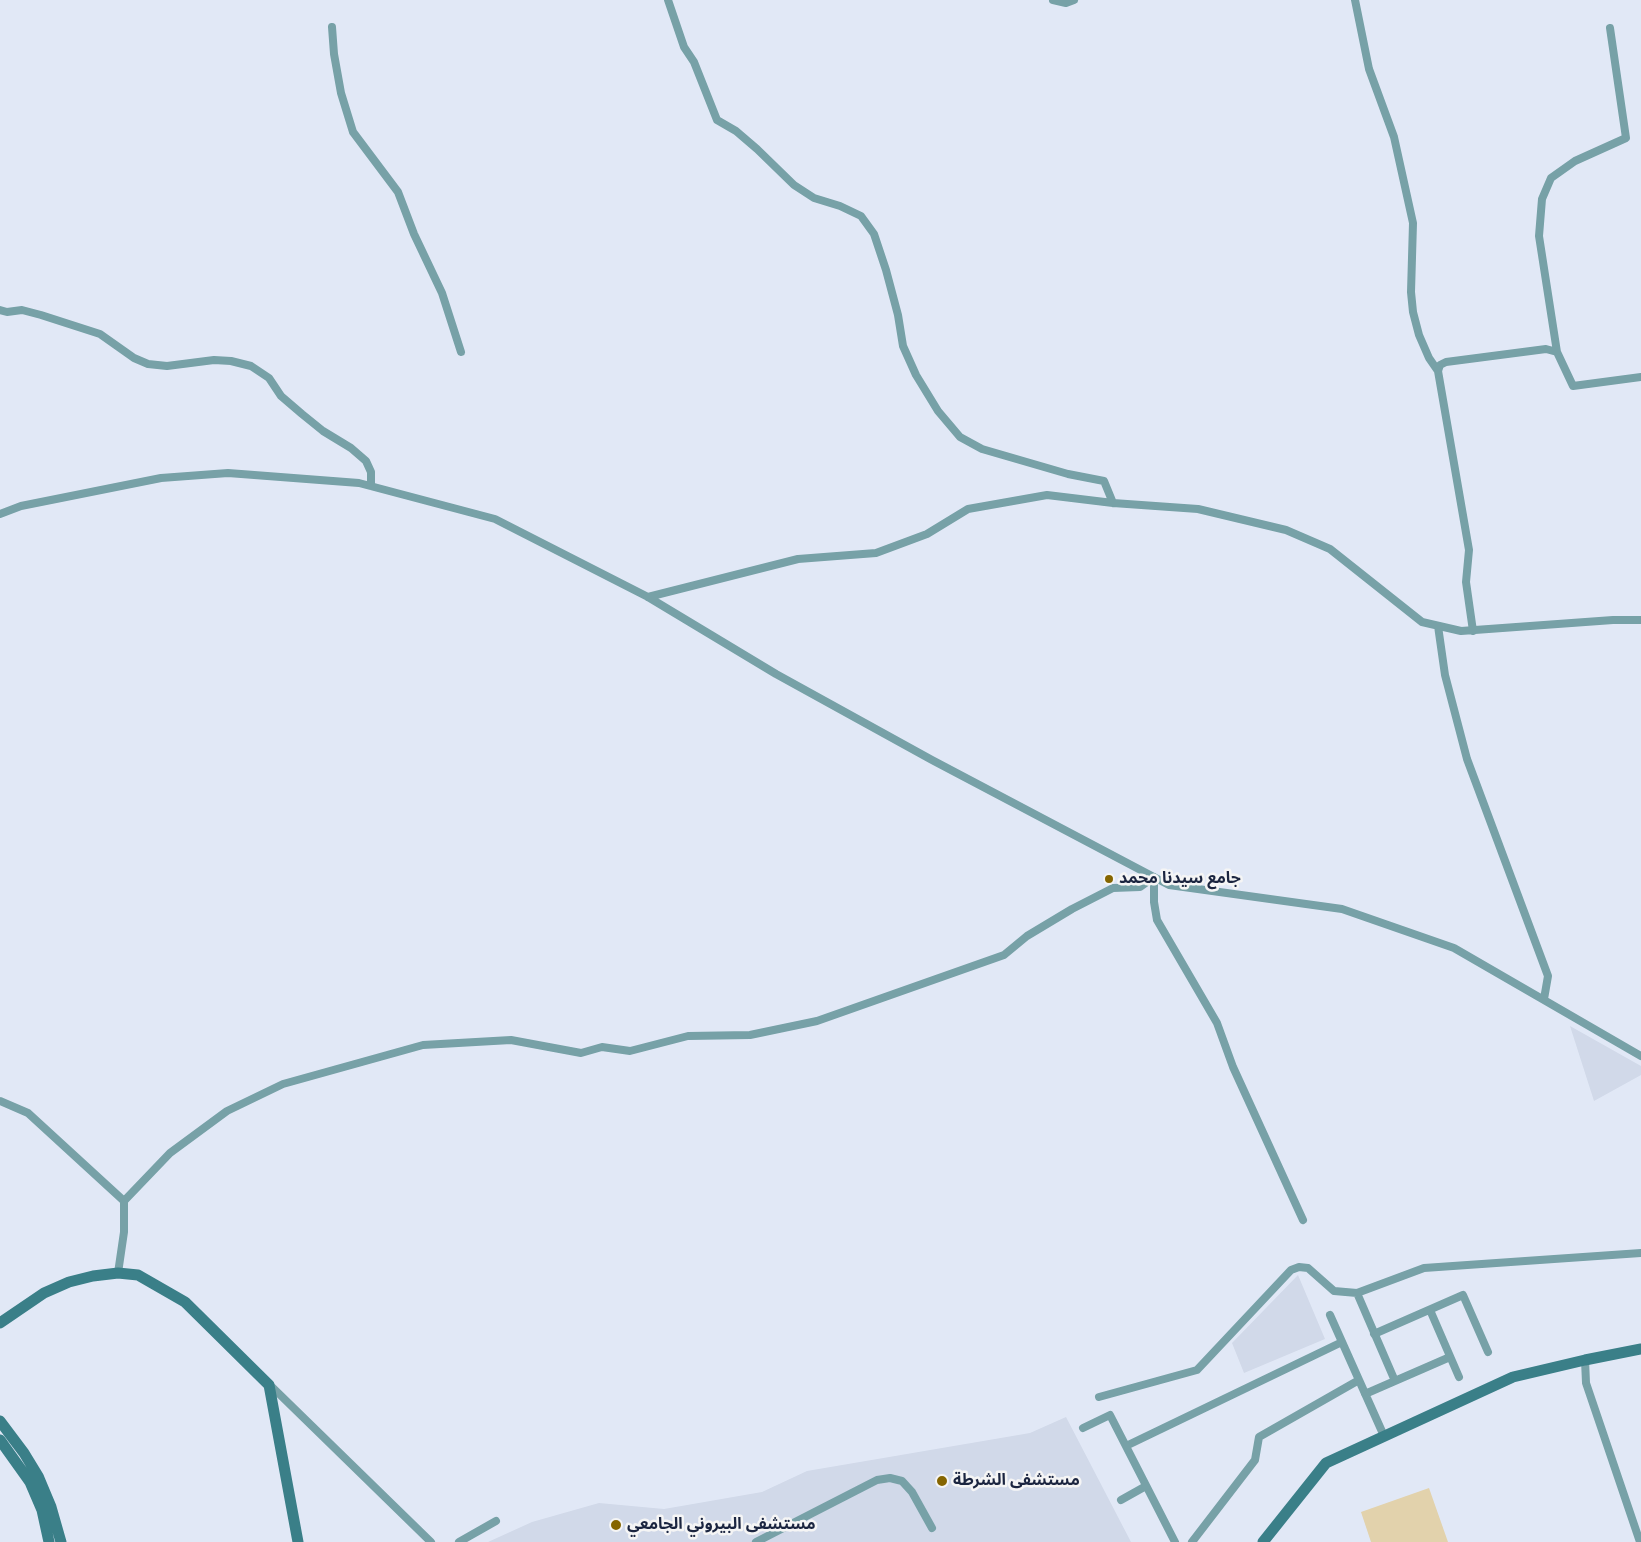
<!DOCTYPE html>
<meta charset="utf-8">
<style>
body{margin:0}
canvas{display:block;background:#e1e8f6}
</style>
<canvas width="1641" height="1542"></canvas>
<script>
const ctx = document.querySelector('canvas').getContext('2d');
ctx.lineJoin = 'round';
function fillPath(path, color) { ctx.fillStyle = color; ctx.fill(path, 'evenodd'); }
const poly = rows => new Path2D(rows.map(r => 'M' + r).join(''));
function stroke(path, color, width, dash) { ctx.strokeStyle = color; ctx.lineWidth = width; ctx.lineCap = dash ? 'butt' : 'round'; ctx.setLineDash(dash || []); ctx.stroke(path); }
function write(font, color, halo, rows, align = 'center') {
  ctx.font = font + ' "Varela Round","Noto Sans Arabic",sans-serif'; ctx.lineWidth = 5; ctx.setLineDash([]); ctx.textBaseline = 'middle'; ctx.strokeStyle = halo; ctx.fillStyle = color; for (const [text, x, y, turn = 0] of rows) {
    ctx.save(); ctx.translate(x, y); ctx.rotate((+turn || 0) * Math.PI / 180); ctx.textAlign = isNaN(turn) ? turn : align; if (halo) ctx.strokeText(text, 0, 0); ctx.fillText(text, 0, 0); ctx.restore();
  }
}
const built = poly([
 [1570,1026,1641,1066,1641,1075,1594,1101],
 [1298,1275,1325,1339,1244,1373,1232,1343],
 [1066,1417,1131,1542,488,1542,532,1522,599,1503,664,1509,762,1492,807,1471,1030,1433]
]);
const green = poly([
 [1429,1488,1448,1542,1371,1542,1361,1512]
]);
const street = poly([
 [668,0,684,47,694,62,717,120,736,131,757,149,794,185,814,198,840,206,861,216,874,234,886,270,898,315,903,346,916,375,938,411,960,437,982,449,1068,474,1104,481,1113,503],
 [1053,0,1066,3,1074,0],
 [1355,0,1369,69,1394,137,1413,223,1411,292,1413,312,1419,335,1429,358,1438,371],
 [332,27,334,54,341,93,353,132,398,192,414,234,442,293,461,352],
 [0,310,7,312,22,310,41,315,100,334,134,358,148,364,167,366,214,360,231,361,251,366,269,378,281,396,302,414,323,431,351,448,366,461,371,472,371,486],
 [1557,352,1539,236,1542,199,1551,178,1575,161,1626,138,1610,28],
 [0,514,21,506,161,478,228,473,359,483,495,519,648,597,776,674,932,760,1169,885,1342,909,1454,948,1641,1056],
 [648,597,798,559,876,553,927,534,968,509,1047,495,1113,503,1198,509,1286,530,1330,549,1422,622,1461,631,1613,620,1641,620],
 [1438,626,1445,675,1467,759,1548,976,1544,999],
 [1473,631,1466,582,1469,550,1438,371,1440,365,1446,362,1546,349,1557,352,1573,386,1641,377],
 [0,1101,28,1113,124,1201,124,1232,118,1273],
 [124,1201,170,1153,227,1111,283,1084,423,1045,511,1040,581,1053,602,1047,630,1051,688,1036,750,1035,817,1021,1004,955,1027,936,1072,909,1113,888,1140,887,1154,877,1154,902,1157,920,1217,1023,1233,1067,1303,1220],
 [1357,1293,1395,1381],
 [1430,1310,1459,1377],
 [1330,1315,1384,1436],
 [1374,1334,1463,1295,1488,1352],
 [1585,1360,1586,1383,1640,1542],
 [270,1385,431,1542],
 [1365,1394,1450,1357],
 [1099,1397,1197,1370,1291,1270,1299,1267,1308,1268,1334,1291,1357,1293,1424,1268,1641,1253],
 [1083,1428,1110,1415,1175,1542],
 [1126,1446,1342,1342],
 [1121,1500,1146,1486],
 [459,1542,496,1521],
 [756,1542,877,1480,890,1478,902,1481,912,1492,932,1528],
 [1192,1542,1255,1460,1259,1437,1359,1380]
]);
const secondary = poly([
 [0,1323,44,1293,69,1282,93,1276,118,1273,138,1275,185,1302,269,1385,298,1542],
 [0,1421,24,1453,38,1476,51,1507,61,1542],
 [0,1440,30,1482,42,1510,49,1542],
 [1263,1542,1326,1463,1513,1377,1585,1360,1641,1349]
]);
const markers = [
 [1109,879,5,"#856500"],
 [942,1481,6,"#856500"],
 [616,1525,6,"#856500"]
];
const poiNames = [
 ["جامع سيدنا محمد",1119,879],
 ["مستشفى الشرطة",953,1481],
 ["مستشفى البيروني الجامعي",627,1525]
];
fillPath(built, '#d1d9e9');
fillPath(green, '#e2d2ac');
stroke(street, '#77a1a7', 8);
stroke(secondary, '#3a7f88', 11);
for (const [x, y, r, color] of markers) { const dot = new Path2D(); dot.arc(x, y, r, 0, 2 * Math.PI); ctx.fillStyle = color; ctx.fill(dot); stroke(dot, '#f5f5f5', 2); }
write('bold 16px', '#1b2540', '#f5f5f5', poiNames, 'left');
</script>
